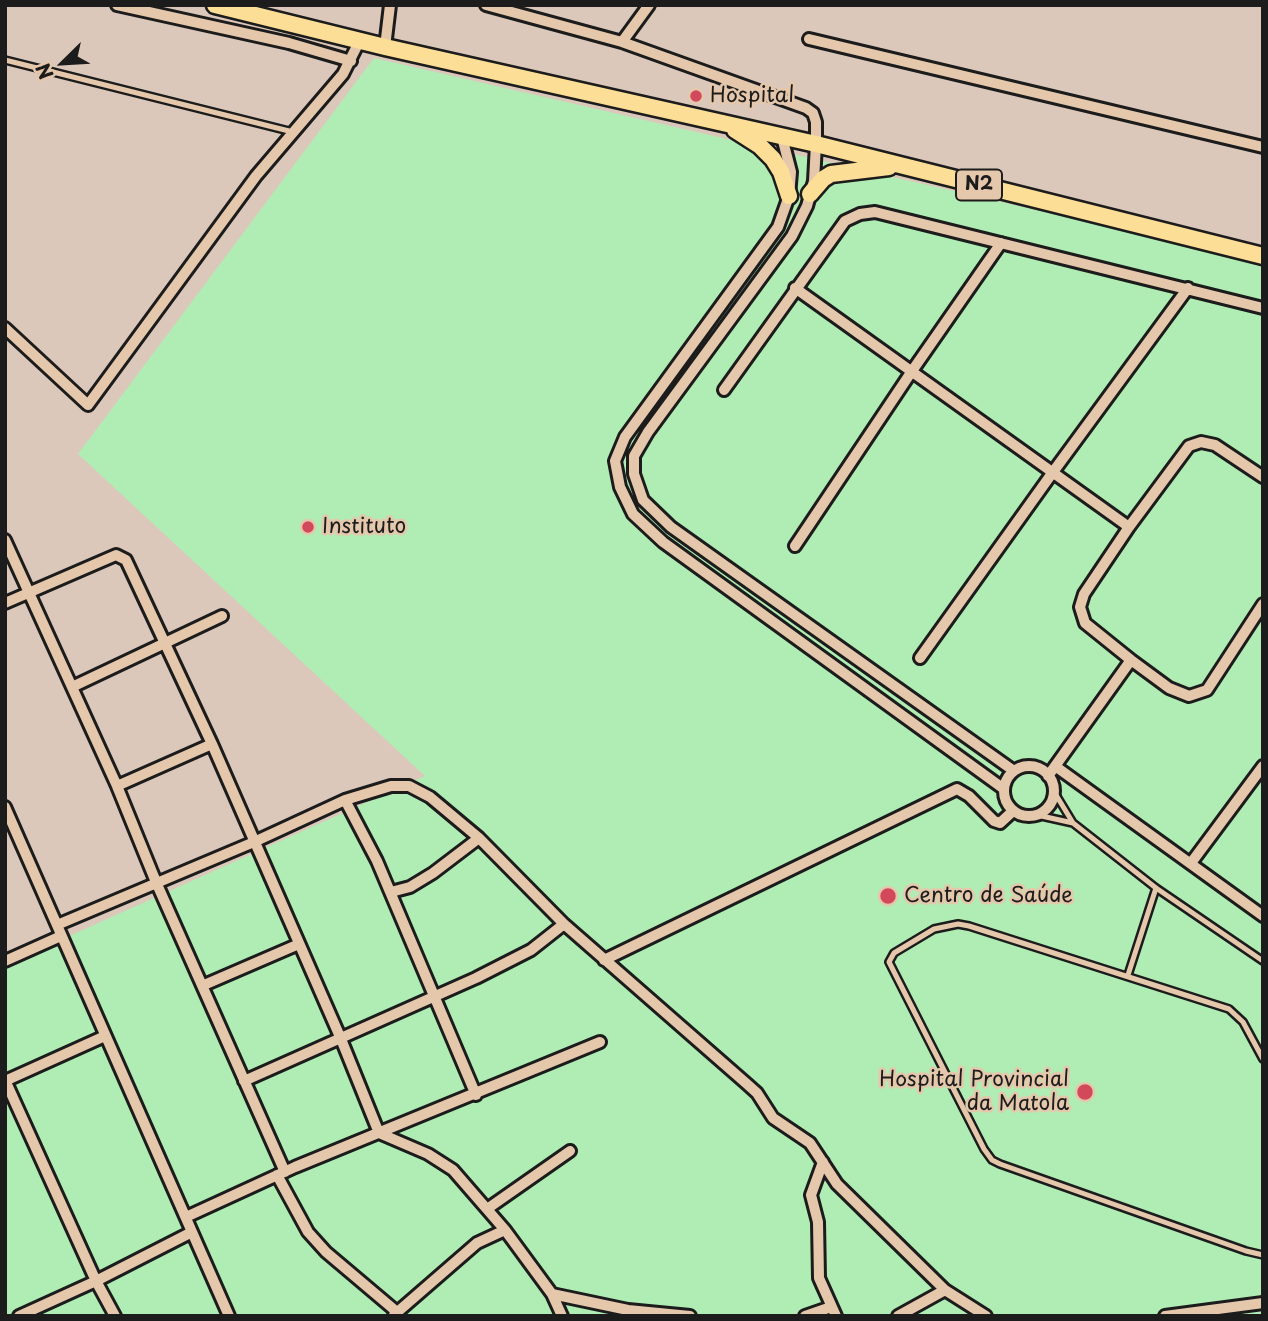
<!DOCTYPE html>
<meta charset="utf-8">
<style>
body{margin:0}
#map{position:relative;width:1268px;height:1321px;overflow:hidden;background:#dbc8bb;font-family:"Playpen Sans",sans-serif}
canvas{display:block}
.frame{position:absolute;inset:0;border:7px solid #1c1c1c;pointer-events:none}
.north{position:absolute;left:28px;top:28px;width:70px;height:70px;-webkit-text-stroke:5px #e5c8ac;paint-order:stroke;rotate:246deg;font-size:19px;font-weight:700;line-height:28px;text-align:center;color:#1c1c1c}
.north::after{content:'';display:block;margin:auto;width:24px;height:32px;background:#1c1c1c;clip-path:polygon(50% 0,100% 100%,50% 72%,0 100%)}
</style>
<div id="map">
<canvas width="1268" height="1321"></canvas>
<div class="frame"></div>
<div class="north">N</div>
</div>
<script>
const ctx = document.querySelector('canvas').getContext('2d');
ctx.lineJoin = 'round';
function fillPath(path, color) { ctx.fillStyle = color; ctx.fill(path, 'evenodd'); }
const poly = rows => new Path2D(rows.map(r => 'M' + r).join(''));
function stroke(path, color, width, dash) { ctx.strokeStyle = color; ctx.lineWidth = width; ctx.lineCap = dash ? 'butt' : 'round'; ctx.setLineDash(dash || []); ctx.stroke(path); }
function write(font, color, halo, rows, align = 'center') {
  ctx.font = font + ' "Playpen Sans",sans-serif'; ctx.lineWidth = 5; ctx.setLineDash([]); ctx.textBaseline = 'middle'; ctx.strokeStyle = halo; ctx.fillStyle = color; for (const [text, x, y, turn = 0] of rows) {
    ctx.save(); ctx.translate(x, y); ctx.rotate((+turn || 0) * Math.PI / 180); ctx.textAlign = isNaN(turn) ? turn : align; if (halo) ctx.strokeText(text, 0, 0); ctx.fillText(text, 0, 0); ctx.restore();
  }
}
const green = poly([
 [374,58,1263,262,1263,1316,5,1316,5,965,425,776,78,454]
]);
const lane = poly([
 [5,60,293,132],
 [1053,790,1073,823,1156,888,1263,961],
 [1037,815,1073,823],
 [1128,975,1156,888],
 [1263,1059,1243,1022,1229,1009,969,926,958,924,934,929,894,953,889,962,984,1149,992,1160,1000,1164,1246,1251,1263,1255]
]);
const street = poly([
 [117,5,289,43,351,61],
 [486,5,622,42,806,108,813,113,816,122,816,144,814,181,807,206,792,236,648,432,634,456,634,474,643,500,671,527,1014,771],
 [809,39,1263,147],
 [622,42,649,5],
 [385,47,390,5],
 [782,137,791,172,789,196,778,227,625,437,615,461,620,487,633,514,663,542,1004,789],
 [795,288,1129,527],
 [5,328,88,405,256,176,343,74,360,40],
 [724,390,845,221,860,214,875,212,1263,308],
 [5,540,117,786,156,882,285,1172],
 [795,546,912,371,1001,243],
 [5,603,116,555,126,560,212,744,341,1039,379,1133,428,1154,453,1170,505,1230,552,1294,562,1316],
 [920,658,1053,472,1188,288],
 [1131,660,1085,623,1080,607,1084,594,1129,527,1189,446,1201,442,1215,445,1263,477],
 [72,687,222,616],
 [1055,766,1263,916],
 '1004 791a25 25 0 1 1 50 0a25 25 0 1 1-50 0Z',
 [1048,776,1131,660,1169,688,1189,696,1207,690,1263,604],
 [117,786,212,744],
 [345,800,377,861,476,1095],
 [5,807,229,1316],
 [1191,863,1263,766],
 [391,892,410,887,433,873,479,838],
 [57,925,254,842,345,800,391,786,409,786,430,797,479,838,564,924,747,1084,757,1093,773,1118,810,1143,837,1184,945,1290,986,1316],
 [604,960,957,789,969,796,994,821,1000,823,1013,811],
 [5,961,61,936],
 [204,985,299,944],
 [5,1080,96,1281,115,1316],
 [5,1081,105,1036],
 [244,1081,476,978,531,950,564,924],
 [823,1162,811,1195,818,1222,819,1278,836,1316],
 [277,1175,308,1232,326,1252,397,1312],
 [487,1209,570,1151],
 [186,1217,295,1167,600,1042],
 [552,1294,628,1310,690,1316],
 [394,1315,477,1243,505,1230],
 [19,1316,96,1281,192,1232],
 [805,1316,831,1307],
 [898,1316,945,1290],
 [1165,1316,1263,1303]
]);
const primary = poly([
 [215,5,385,47,816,144,1263,256],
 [735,130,760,146,773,159,781,172,789,196],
 [810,194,823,179,831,174,889,167]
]);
const markers = [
 [696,96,7,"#d1495b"],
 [308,527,7,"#d1495b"],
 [888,896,9,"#d1495b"],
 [1085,1092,9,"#d1495b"]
];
const shields = [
 [979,185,46]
];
const shieldNames = [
 ["N2",979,185]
];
const poiNames = [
 ["Hospital",710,96],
 ["Instituto",322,527],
 ["Centro de Saúde",904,896],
 ["Hospital Provincial",1069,1080,"right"],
 ["da Matola",1069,1104,"right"]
];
fillPath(green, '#b0edb4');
stroke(lane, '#1c1c1c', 10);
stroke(street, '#1c1c1c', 16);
stroke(primary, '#1c1c1c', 21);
stroke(lane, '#e5c8ac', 5);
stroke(street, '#e5c8ac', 10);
stroke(primary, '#fdde96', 16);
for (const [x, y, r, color] of markers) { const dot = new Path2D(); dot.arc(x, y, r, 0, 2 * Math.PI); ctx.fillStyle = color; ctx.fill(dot); stroke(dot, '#e5c8ac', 2.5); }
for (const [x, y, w] of shields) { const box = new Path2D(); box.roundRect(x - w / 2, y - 15.5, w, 31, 5); ctx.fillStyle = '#e5c8ac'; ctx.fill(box); stroke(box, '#1c1c1c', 2); }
write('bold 19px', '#1c1c1c', null, shieldNames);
write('21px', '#1c1c1c', '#e5c8ac', poiNames, 'left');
</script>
